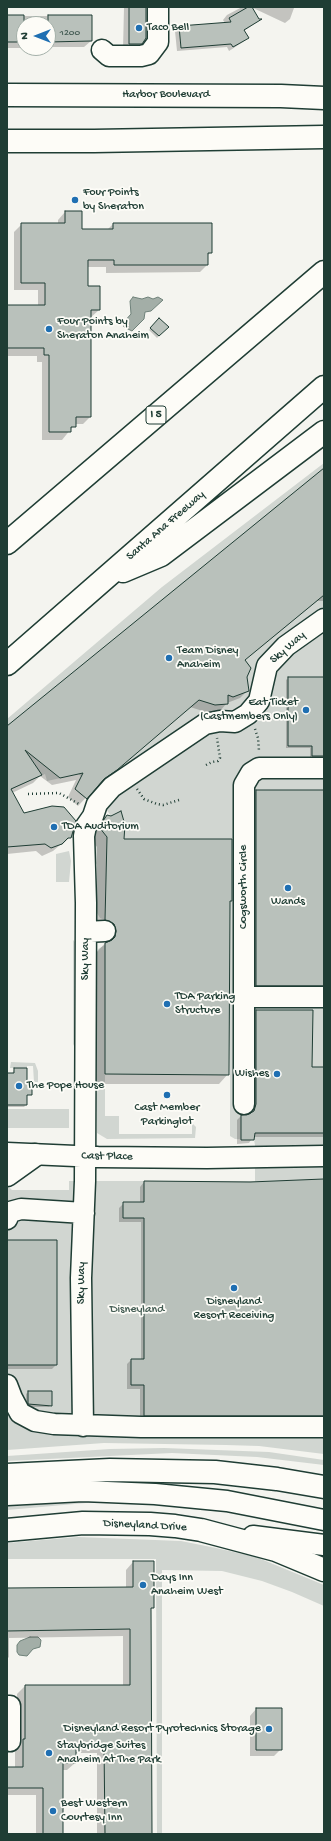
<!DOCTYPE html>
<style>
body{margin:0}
#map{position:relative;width:331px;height:1841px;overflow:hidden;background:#f4f4ef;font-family:"Gochi Hand",sans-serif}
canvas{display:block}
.frame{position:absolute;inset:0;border:8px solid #1f3d34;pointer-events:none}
.north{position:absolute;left:16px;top:16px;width:40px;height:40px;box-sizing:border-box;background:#fdfcf7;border:1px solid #a4b0a9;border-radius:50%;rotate:270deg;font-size:11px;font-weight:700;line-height:16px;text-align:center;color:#1f3d34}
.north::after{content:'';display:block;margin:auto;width:14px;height:18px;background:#1f6fb2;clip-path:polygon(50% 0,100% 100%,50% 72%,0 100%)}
</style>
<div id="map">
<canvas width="331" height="1841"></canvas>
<div class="frame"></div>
<div class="north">N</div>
</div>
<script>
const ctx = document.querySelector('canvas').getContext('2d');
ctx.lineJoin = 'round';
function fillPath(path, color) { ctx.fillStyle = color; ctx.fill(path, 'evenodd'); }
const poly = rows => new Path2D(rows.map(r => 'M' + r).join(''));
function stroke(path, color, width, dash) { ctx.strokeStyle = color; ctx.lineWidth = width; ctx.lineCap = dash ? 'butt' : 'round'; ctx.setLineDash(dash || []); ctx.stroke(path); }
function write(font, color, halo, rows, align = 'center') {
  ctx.font = font + ' "Gochi Hand",sans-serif'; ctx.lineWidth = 3.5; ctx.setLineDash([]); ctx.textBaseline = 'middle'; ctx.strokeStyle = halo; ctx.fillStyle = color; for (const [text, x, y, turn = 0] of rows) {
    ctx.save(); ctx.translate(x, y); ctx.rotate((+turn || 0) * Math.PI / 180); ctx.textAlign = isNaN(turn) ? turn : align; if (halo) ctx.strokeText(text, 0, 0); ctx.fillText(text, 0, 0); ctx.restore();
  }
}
const green = poly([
 [324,463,324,1454,259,1446,226,1445,104,1443,7,1450,7,1185,12,1190,69,1190,69,1181,255,1181,255,1145,254,1140,235,1139,230,1136,230,839,124,839,125,825,121,812,111,816,106,809,81,795,75,789,81,777,71,764,61,778,47,781,45,774,10,790,24,813,52,806,63,807,78,823,73,834,73,838,68,838,62,844,51,848,38,836,33,845,7,847,7,719,162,587],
 [101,826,101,829,107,837,105,920,100,918,97,913,97,865,89,850,94,831],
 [69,851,71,861,69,882,56,882,56,854],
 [73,940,76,943,75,1042,73,1046],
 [105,945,105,1116,119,1116,119,1134,192,1134,192,1123,196,1127,195,1138,107,1139,97,1133,96,955,98,949],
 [11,1062,35,1063,38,1071,38,1082,34,1082,33,1066,27,1066,27,1068,10,1068],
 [7,1109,69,1109,69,1128,7,1128],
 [164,1448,269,1452,324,1460,324,1465,257,1457,172,1453,7,1461,7,1456,110,1449],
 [7,1486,11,1490,13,1506,86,1501,141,1503,86,1503,7,1510],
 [78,1537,181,1541,216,1548,256,1557,324,1585,324,1606,292,1592,262,1581,222,1571,162,1570,162,1834,157,1834,156,1559,7,1559,7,1543]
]);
const water = poly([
 [133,297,142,299,148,297,153,299,158,297,163,300,151,311,145,312,144,319,132,331,124,327,123,323,131,314,130,301,133,297],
 [30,1637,38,1637,41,1640,40,1647,33,1649,27,1656,19,1655,17,1652,17,1645,20,1641,30,1637]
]);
const shadow = poly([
 [124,7,146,7,141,43,135,50,123,50],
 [242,7,294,8,290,19,285,23,251,7,260,20,244,31,248,38,243,42,229,51,227,47,177,51,175,31,180,27,225,23,223,20,227,15],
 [7,16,91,16,91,41,84,47,48,47,48,24,24,24,24,48,7,48],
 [65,212,81,230,107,230,113,224,211,252,207,256,207,265,200,272,106,273,106,267,87,267,87,287,99,310,90,318,90,417,83,424,75,424,62,440,42,440,42,362,37,362,37,356,7,356,7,306,38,306,38,290,14,290,14,232,22,224,58,224,58,220],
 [159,319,167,327,157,338,149,330],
 [324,469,324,601,317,601,244,660,248,690,240,698,227,703,219,712,206,712,190,707,98,785,78,806,68,797,76,780,52,785,40,776,33,783,12,793,24,814,70,837,62,845,60,845,53,851,42,856,36,851,7,854,7,728],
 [288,678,324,678,324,758,310,758,310,748,286,748,286,680],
 [256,791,324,791,324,990,252,989,252,795],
 [121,813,123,840,232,900,229,903,228,1074,219,1084,96,1084,96,953,107,941,105,934,96,930,97,847,90,838,95,828,105,817],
 [256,1011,312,1011,311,1068,324,1068,324,1137,253,1137,249,1143,237,1144,237,1120,241,1116,251,1114,252,1109,252,1015],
 [14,1069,26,1082,31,1094,26,1096,26,1105,24,1107,7,1107,7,1074,12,1074],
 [324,1180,324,1421,140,1419,140,1389,127,1389,127,1364,131,1360,141,1360,141,1222,119,1222,119,1208,124,1203,140,1203,140,1187,144,1182,250,1183],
 [7,1241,56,1365,52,1369,7,1369],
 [28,1392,51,1392,51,1405,49,1407,29,1407,26,1405,26,1394],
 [7,1420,8,1431,7,1431],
 [133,1562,153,1607,150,1610,151,1834,97,1834,97,1753,75,1753,75,1763,67,1770,62,1770,62,1834,36,1834,36,1795,7,1795,7,1768,15,1768,15,1748,18,1746,17,1694,25,1686,123,1686,123,1636,9,1638,9,1657,7,1659,7,1589,126,1588,126,1570],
 [256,1709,281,1749,274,1756,250,1756,250,1716]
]);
const building = poly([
 [129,7,146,7,146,38,142,44,129,44,129,7],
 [248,7,252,7,259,19,262,19,244,30,249,38,233,47,231,44,181,48,179,26,231,22,229,18,248,7],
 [7,15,24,15,24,42,7,42,7,15],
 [48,15,92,15,92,41,48,42,48,15],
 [65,211,82,211,82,229,113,229,113,223,212,223,212,253,208,253,208,265,114,265,114,260,88,260,88,286,100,286,100,310,91,310,91,417,76,417,76,427,71,427,71,432,49,432,49,355,44,355,44,348,7,348,7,305,45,305,45,283,21,283,21,223,65,223,65,211],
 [159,318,169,327,159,336,150,328,159,318],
 [324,468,324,595,245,660,251,668,247,677,249,691,233,697,228,695,228,704,215,705,199,700,117,770,104,779,87,799,75,789,83,773,60,778,25,750,42,775,11,789,24,813,52,806,64,807,76,821,71,838,68,838,62,844,51,848,45,844,7,847,7,726,324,468],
 [288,677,324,677,324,756,312,756,312,746,288,746,288,677],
 [256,790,324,790,324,986,256,986,256,790],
 [121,811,125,825,124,839,232,839,232,901,230,901,229,1075,105,1074,105,943,112,940,115,937,116,931,114,924,105,920,107,837,99,827,107,815,111,816,121,811],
 [256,1010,313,1010,312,1067,324,1067,324,1133,255,1133,254,1140,241,1140,241,1115,249,1114,254,1111,256,1104,256,1010],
 [14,1068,27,1068,27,1081,32,1081,32,1095,27,1095,27,1105,7,1105,7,1073,14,1073,14,1068],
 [324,1179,324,1416,144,1416,144,1385,131,1385,131,1359,144,1359,144,1218,123,1218,123,1202,144,1202,144,1181,250,1182,324,1179],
 [7,1240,57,1240,57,1365,7,1365,7,1240],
 [28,1391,52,1391,52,1406,28,1404,28,1391],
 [133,1561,154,1561,154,1608,151,1608,152,1834,105,1834,104,1746,76,1746,76,1763,63,1763,63,1834,43,1834,43,1788,7,1788,7,1767,23,1767,23,1739,25,1739,25,1685,130,1685,130,1629,7,1631,7,1588,133,1587,133,1561],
 [256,1708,282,1708,282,1750,256,1750,256,1708]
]);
const path = poly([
 [255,729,258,738,259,751],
 [206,765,212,762,218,761,220,758,217,738],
 [137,789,144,799,157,804,163,805,179,800],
 [28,794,59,793,79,804],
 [54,1085,65,1084]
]);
const minor = poly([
 [102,50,109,56,141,56,149,54,158,42,158,7],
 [324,768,259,768,251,773,244,785,244,997,324,997],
 [86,932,105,931],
 [244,997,244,1104],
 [7,1153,98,1157,207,1158,324,1156],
 [7,1219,10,1212,21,1209,84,1213],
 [7,1385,12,1398,20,1413,35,1421,54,1424,141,1427,324,1427],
 [83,1426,81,1278,85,1181,86,903,84,836,86,826,93,816,97,804,112,787,205,724,220,721,235,722,248,714,259,701,267,666,286,646,324,619],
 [7,1495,83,1491,155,1494,227,1501,324,1520],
 [253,1536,324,1545],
 [7,1706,10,1706,10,1741]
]);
const major = poly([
 [7,95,281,96,324,98],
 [7,141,94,141,324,137],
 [7,1175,35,1155],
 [7,1475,110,1470,215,1472,277,1479,324,1487],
 [7,1530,83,1523,150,1524,175,1526,201,1530,276,1550,324,1570]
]);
const highway = poly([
 [7,543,324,272],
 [123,571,161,555,324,432],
 [7,664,324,387]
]);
const markers = [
 [139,28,4,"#1f6fb2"],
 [75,200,4,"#1f6fb2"],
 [49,329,4,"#1f6fb2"],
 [169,658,4,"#1f6fb2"],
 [306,710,4,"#1f6fb2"],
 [54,827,4,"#1f6fb2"],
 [288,888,4,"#1f6fb2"],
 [167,1004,4,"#1f6fb2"],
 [277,1074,4,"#1f6fb2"],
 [19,1086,4,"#1f6fb2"],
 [167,1095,4,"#1f6fb2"],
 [234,1288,4,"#1f6fb2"],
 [143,1585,4,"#1f6fb2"],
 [269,1729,4,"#1f6fb2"],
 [49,1753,4,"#1f6fb2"],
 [53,1811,4,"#1f6fb2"]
];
const numberNames = [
 ["1200",70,33]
];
const shields = [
 [156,415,20]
];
const shieldNames = [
 ["I 5",156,415]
];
const poiNames = [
 ["Taco Bell",147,28],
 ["Four Points",83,193],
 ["by Sheraton",83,207],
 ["Four Points by",57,322],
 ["Sheraton Anaheim",57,336],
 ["Team Disney",177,651],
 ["Anaheim",177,665],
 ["Eat Ticket",298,703,"right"],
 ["(Castmembers Only)",298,717,"right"],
 ["TDA Auditorium",62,827],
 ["Wands",288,902,"center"],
 ["TDA Parking",175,997],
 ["Structure",175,1011],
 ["Wishes",269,1074,"right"],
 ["The Pope House",27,1086],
 ["Cast Member",167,1108,"center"],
 ["Parkinglot",167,1122,"center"],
 ["Disneyland",234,1302,"center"],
 ["Resort Receiving",234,1316,"center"],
 ["Days Inn",151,1578],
 ["Anaheim West",151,1592],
 ["Disneyland Resort Pyrotechnics Storage",261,1729,"right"],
 ["Staybridge Suites",57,1746],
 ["Anaheim At The Park",57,1760],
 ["Best Western",61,1804],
 ["Courtesy Inn",61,1818]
];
const streetNames = [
 ["Harbor Boulevard",166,95],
 ["Santa Ana Freeway",166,526,-41],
 ["Sky Way",288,648,-41],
 ["Cogsworth Circle",244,887,-90],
 ["Sky Way",86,959,-90],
 ["Cast Place",107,1157,1],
 ["Sky Way",82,1283,-89],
 ["Disneyland Drive",145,1526,3]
];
const parkNames = [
 ["Disneyland",137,1310]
];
fillPath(green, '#d1d6d1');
fillPath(water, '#a3aea7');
stroke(water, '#6e8179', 1);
fillPath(shadow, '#0003');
fillPath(building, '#b9c1bb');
stroke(building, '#1f3d34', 1);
stroke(minor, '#1f3d34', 23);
stroke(major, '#1f3d34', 25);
stroke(highway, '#1f3d34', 25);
stroke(path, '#1f3d34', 2.5, [1, 3]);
stroke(minor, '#fdfcf7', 20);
stroke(major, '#fdfcf7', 22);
stroke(highway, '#fdfcf7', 22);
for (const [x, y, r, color] of markers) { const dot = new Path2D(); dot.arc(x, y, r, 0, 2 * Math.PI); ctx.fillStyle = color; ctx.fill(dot); stroke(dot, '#fdfcf7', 1.5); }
write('10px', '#465e56', null, numberNames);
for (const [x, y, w] of shields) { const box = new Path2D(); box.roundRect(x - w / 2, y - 9, w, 18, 3); ctx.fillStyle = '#fdfcf7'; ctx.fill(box); stroke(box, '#1f3d34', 1); }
write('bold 11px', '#1f3d34', null, shieldNames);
write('12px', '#1f3d34', '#fdfcf7', poiNames, 'left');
write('12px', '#1f3d34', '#fdfcf7', streetNames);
write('12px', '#435c53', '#fdfcf7', parkNames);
</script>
